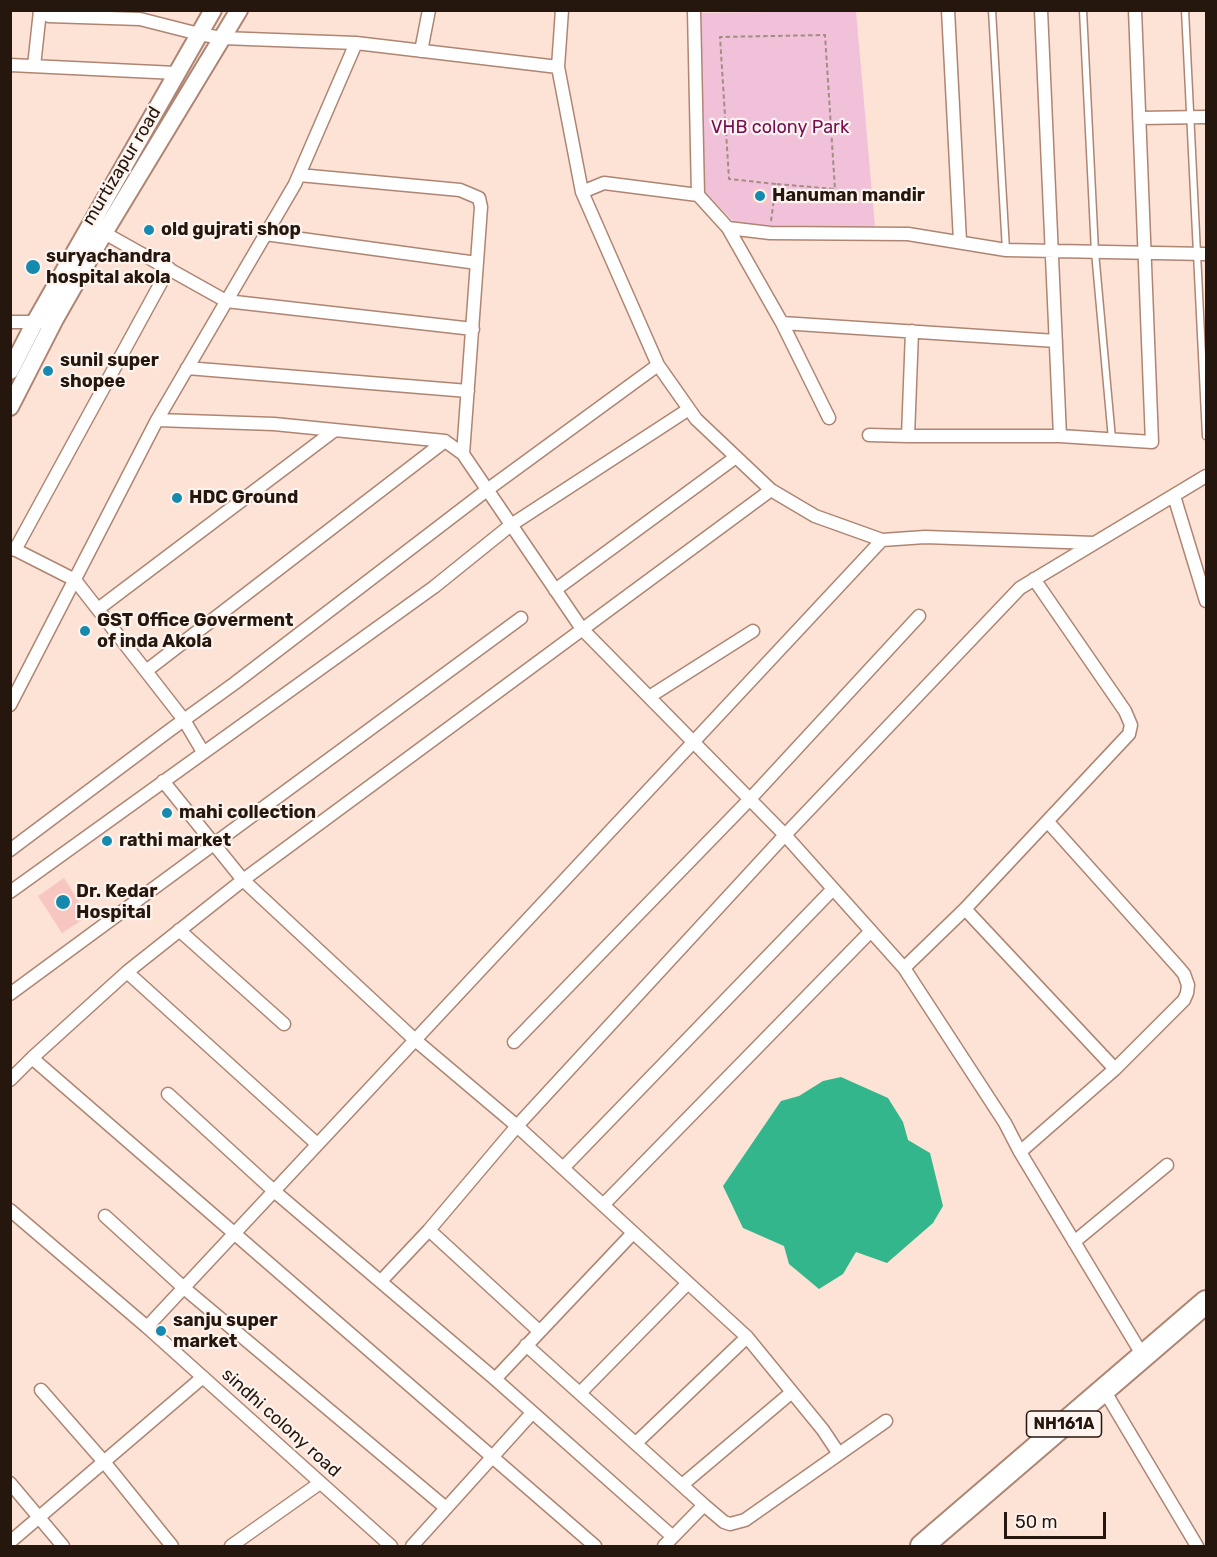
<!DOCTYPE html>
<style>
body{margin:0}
#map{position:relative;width:1217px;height:1557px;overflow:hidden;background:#fde2d6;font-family:Rubik,sans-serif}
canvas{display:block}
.frame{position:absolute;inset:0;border:12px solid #25160e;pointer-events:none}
.scale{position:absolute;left:1004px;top:1512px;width:102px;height:27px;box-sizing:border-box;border:3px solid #25160e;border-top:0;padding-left:8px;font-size:18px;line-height:21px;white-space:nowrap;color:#25160e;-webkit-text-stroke:4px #fdf4ef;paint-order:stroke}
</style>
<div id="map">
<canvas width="1217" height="1557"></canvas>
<div class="frame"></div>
<div class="scale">50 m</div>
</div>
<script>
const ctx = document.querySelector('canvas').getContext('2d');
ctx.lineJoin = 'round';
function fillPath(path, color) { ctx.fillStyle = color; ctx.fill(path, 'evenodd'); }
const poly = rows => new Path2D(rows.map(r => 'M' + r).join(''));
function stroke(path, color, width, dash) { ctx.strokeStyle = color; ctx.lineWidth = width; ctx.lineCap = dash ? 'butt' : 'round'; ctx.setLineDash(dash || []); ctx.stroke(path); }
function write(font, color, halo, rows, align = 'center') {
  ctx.font = font + ' Rubik,sans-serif'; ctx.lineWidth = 4.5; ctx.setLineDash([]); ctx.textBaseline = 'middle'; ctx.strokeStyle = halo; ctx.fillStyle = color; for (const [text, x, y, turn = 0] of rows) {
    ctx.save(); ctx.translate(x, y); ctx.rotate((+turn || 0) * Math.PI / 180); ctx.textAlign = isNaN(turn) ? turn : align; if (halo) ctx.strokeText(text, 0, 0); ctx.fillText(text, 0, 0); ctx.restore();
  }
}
const green = poly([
 [856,11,875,227,867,234,742,230,697,184,687,13]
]);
const water = poly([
 [841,1077,888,1098,903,1122,908,1140,930,1153,943,1206,933,1223,887,1263,856,1252,843,1274,819,1289,789,1264,784,1246,743,1228,723,1186,781,1101,799,1096,823,1081]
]);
const building = poly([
 [753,188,768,190,769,205,752,202],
 [64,878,88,916,62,933,38,896]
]);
const path = poly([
 [771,221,776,184,729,179,720,37,825,35,835,189,776,184]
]);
const lane = poly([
 [992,10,1006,250],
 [1083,10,1095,252,1112,439],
 [1185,10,1206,436]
]);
const street = poly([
 [39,10,49,16,140,19,199,34,222,38,356,43,558,67],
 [562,10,558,67,582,192,658,365,696,419,771,490,815,516,882,540,925,537,1094,543],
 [694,10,698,195],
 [948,10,960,241],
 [1041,10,1060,436],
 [421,51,429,10],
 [10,65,176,73],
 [34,66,40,11],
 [1139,118,1206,117],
 [299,175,460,190,479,198,481,207,463,454],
 [582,192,604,183,698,195,728,228,770,233,908,234,1006,250,1206,254],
 [728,228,782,323,829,418],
 [99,230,226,301,473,329],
 [265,234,477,263],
 [10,322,42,322],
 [782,323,1056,341],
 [912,331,908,436,1060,436,1152,442,1135,10],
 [187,368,468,391],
 [157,420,274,424,445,441,463,454,582,629,785,835,904,968,1005,1123,1020,1152,1143,1356],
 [869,435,908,436],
 [1174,496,1206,601],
 [10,547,75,580,184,720,203,752],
 [15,550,169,268],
 [555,590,736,457],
 [98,609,335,430],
 [146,671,445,441],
 [649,697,753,631],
 [10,705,157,420,295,184,356,43],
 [163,781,243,880,414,1039,517,1126,747,1337,823,1430,839,1454],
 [10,850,170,730,235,683,487,490,658,365],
 [10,892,434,587,511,525,689,409],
 [965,909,1115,1069],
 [179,930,284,1024],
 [904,968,965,909,1129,734,1131,725,1125,711,1034,579],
 [127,972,317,1144],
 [10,994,521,618],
 [514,1042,750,799,919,616],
 [32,1058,595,1546],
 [10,1080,32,1058,127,972,243,880,771,490],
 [168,1094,274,1191,495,1379,673,1537],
 [1020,1152,1115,1069,1184,1000,1187,993,1188,985,1184,974,1179,968,1048,822],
 [563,1168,833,889],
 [603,1205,871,931],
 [10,1210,147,1327,391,1546],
 [105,1216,184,1288,446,1508],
 [429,1230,539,1331],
 [1074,1242,1167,1165],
 [381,1281,429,1230,517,1126,785,835,1020,588,1206,476],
 [147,1327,882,540],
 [526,1345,704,1505,724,1522,730,1524,745,1520,886,1421],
 [495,1379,633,1233],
 [41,1390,105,1463,172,1546],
 [1104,1390,1197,1546],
 [580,1393,688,1283],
 [636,1443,747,1337],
 [10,1483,63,1546],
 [682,1485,792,1392],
 [10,1542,203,1377],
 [231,1546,320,1483],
 [412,1546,532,1413],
 [664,1546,704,1505]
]);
const secondary = poly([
 [10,371,35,322,213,10],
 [10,407,55,319,104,233,239,10]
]);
const highway = poly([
 [922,1546,1206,1302]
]);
const markers = [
 [760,196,6,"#1689ae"],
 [149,230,6,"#1689ae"],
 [33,267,8,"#1689ae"],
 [48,371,6,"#1689ae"],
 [177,498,6,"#1689ae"],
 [85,631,6,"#1689ae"],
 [167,813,6,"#1689ae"],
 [107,841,6,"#1689ae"],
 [63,902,8,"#1689ae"],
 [161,1331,6,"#1689ae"]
];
const shields = [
 [1064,1424,75]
];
const shieldNames = [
 ["NH161A",1064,1424]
];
const parkNames = [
 ["VHB colony Park",780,128]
];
const streetNames = [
 ["murtizapur road",122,166,-59],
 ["sindhi colony road",281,1423,42]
];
const poiNames = [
 ["Hanuman mandir",772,196],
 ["old gujrati shop",161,230],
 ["suryachandra",46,257],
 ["hospital akola",46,278],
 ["sunil super",60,361],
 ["shopee",60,382],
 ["HDC Ground",189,498],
 ["GST Office Goverment",97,621],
 ["of inda Akola",97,642],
 ["mahi collection",179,813],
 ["rathi market",119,841],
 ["Dr. Kedar",76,892],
 ["Hospital",76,913],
 ["sanju super",173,1321],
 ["market",173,1342]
];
fillPath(green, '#f1c1da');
fillPath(water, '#33b68b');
fillPath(building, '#f7c6c0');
stroke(lane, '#ae8572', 9);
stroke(street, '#ae8572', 15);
stroke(secondary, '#ae8572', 20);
stroke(highway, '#ae8572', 26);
stroke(path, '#a38d83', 2, [4.5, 3]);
stroke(lane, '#fff', 6);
stroke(street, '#fff', 12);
stroke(secondary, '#fff', 16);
stroke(highway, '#fff', 22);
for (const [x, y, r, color] of markers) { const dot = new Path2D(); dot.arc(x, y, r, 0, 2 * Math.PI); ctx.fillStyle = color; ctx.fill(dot); stroke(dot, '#fdf4ef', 2); }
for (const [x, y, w] of shields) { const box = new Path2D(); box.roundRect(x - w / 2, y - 13, w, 26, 4.5); ctx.fillStyle = '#fdf4ef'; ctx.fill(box); stroke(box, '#25160e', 1.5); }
write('bold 16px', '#25160e', null, shieldNames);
write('18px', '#770c53', '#fdf4ef', parkNames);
write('18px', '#25160e', '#fdf4ef', streetNames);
write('bold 18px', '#25160e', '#fdf4ef', poiNames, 'left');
</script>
